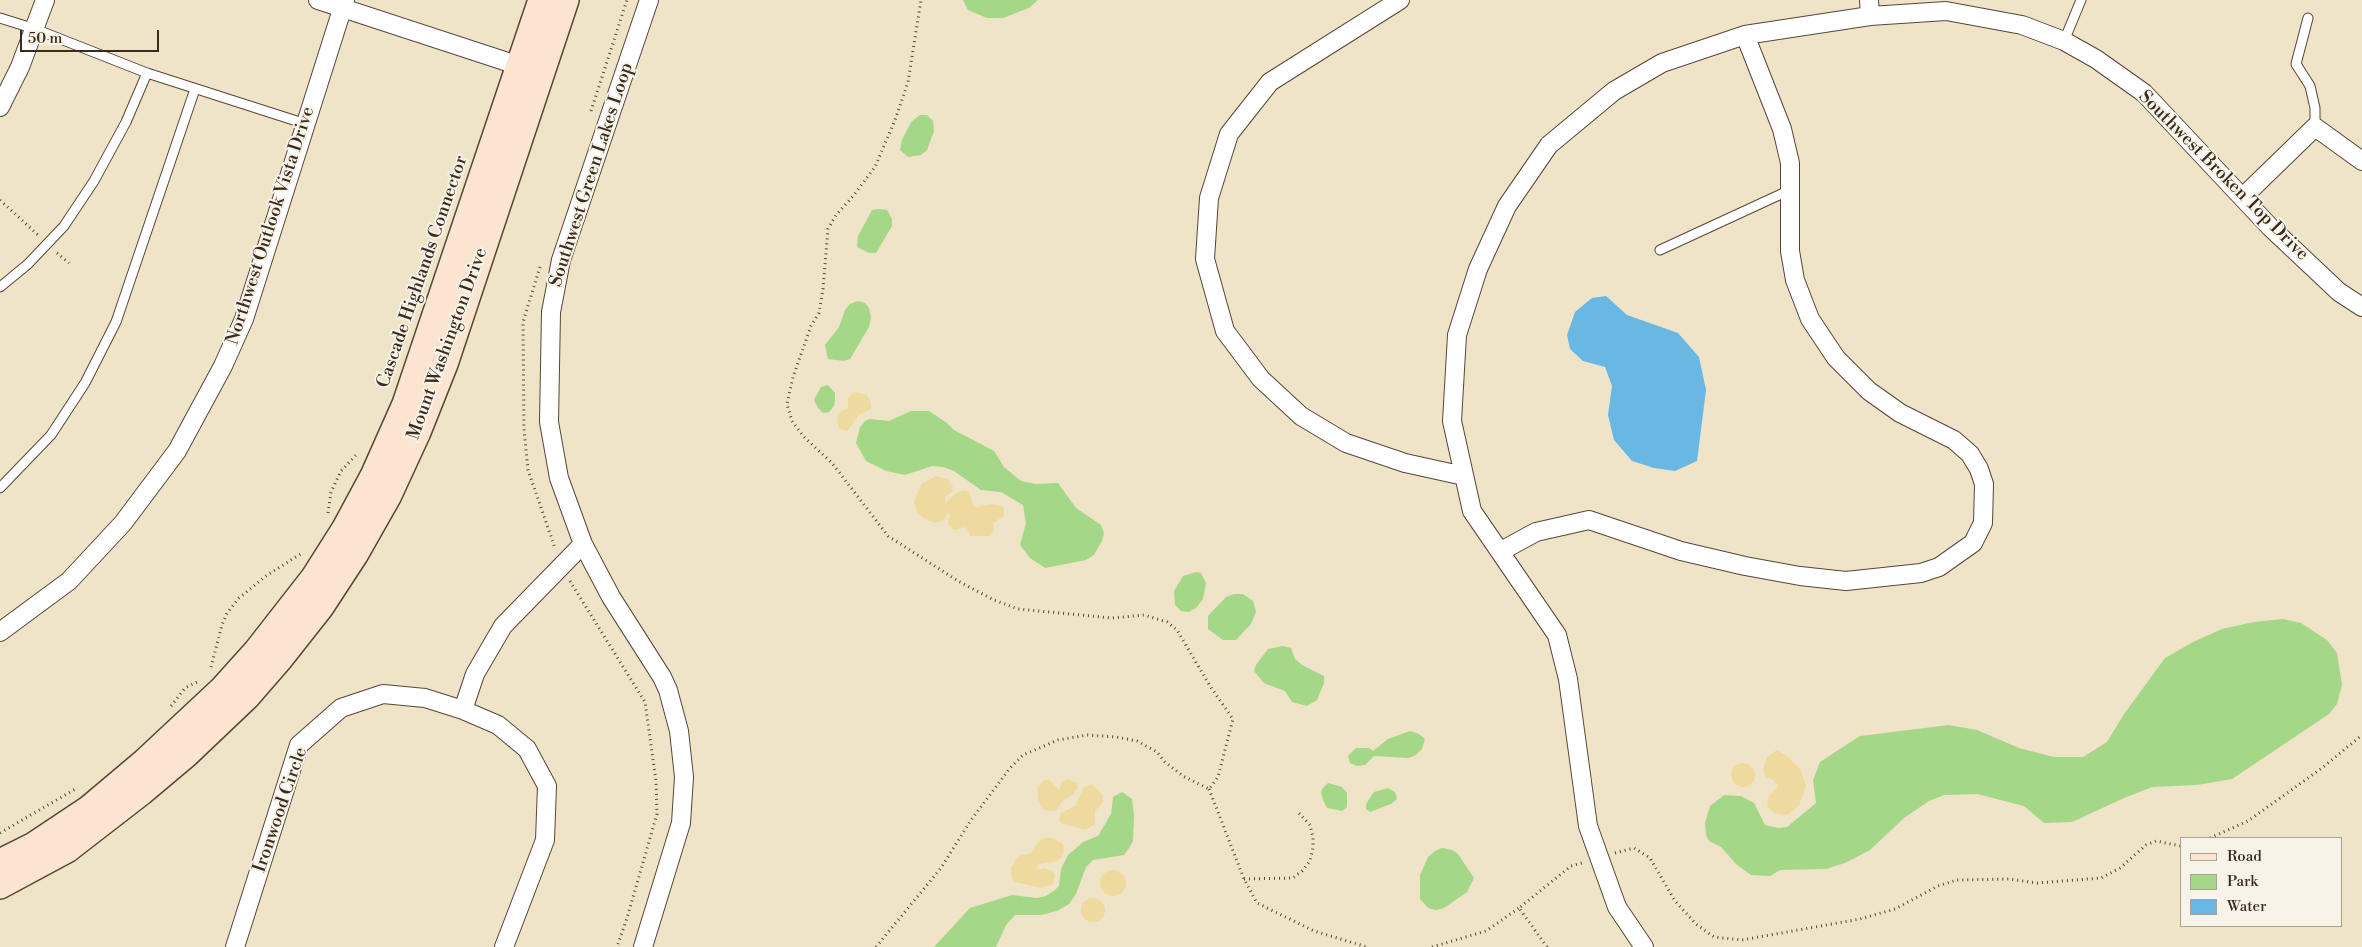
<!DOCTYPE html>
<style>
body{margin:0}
#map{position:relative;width:2362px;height:947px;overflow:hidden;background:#f0e4c8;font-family:"Libre Bodoni",serif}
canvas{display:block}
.legend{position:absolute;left:2180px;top:837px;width:162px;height:90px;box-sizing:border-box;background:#f7f3e8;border:1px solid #aca397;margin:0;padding:6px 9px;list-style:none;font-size:15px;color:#3b2a1e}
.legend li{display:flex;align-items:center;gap:10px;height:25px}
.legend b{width:25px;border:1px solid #aca397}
.scale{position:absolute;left:20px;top:30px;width:139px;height:22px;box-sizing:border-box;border:2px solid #3b2a1e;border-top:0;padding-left:6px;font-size:15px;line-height:18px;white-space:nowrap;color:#3b2a1e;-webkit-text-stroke:4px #f7f3e8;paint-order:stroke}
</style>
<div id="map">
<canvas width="2362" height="947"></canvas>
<ul class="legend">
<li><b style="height:6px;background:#fce5d0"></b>Road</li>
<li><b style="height:14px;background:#a4d787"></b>Park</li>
<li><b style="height:14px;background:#68b8e3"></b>Water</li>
</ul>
<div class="scale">50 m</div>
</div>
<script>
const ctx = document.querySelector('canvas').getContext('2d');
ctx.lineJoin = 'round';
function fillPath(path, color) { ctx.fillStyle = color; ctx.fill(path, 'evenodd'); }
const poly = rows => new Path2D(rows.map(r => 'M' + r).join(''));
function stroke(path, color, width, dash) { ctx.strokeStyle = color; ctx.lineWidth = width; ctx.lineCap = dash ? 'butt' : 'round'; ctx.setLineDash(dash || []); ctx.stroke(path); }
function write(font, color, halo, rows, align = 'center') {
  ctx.font = font + ' "Libre Bodoni",serif'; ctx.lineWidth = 4; ctx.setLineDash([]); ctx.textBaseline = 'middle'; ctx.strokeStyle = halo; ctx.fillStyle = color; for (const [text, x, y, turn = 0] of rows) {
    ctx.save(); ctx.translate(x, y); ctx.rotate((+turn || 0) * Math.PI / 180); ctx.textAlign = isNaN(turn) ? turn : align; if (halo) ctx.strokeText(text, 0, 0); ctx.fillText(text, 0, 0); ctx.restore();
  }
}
const green = poly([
 [963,0,1038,0,1029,8,1003,18,987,18,968,10],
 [920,115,927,115,933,121,934,131,927,150,921,155,908,157,900,150,902,140,911,122],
 [878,209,887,210,892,219,892,226,876,253,869,253,857,247,858,236,872,210],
 [858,301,865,303,869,308,871,318,869,327,850,359,844,361,828,359,825,345,839,327,845,310,850,304],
 [828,385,835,393,835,401,834,406,829,412,823,413,818,408,814,400,821,387],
 [911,411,929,411,947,423,954,430,994,451,1004,467,1021,481,1035,484,1058,483,1076,508,1101,525,1104,533,1102,541,1094,555,1086,560,1045,568,1030,558,1020,545,1026,523,1023,505,1001,492,981,490,954,471,943,467,932,466,905,475,886,471,866,461,856,443,860,427,865,421,870,419,889,421],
 [1196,572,1201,573,1206,583,1203,599,1196,608,1189,612,1181,611,1175,605,1174,591,1183,576],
 [1234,594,1243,594,1253,601,1256,612,1251,624,1236,640,1223,640,1208,629,1208,616,1226,597],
 [2283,619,2301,623,2327,640,2337,653,2342,685,2337,704,2329,714,2232,779,2197,785,2152,787,2124,798,2072,822,2044,823,2024,806,1977,794,1944,795,1929,801,1904,818,1870,850,1845,863,1826,869,1780,870,1770,876,1751,875,1736,864,1721,847,1709,841,1706,835,1705,823,1710,806,1724,795,1741,796,1754,803,1765,825,1778,828,1787,827,1816,803,1813,780,1820,762,1860,736,1949,725,1977,730,2019,748,2054,757,2083,757,2107,742,2124,714,2165,658,2193,642,2222,629,2254,622],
 [1283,646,1291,648,1295,659,1302,665,1324,676,1324,683,1317,700,1307,706,1292,702,1285,691,1264,683,1254,671,1256,665,1268,649],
 [1410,731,1419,734,1425,739,1422,749,1416,755,1408,758,1374,756,1365,765,1357,766,1350,763,1348,756,1356,748,1369,748,1373,751,1388,739],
 [1328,783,1342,787,1347,793,1347,807,1342,811,1327,808,1323,800,1321,792,1323,788],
 [1388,788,1395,792,1397,799,1391,804,1370,812,1366,809,1366,804,1374,792],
 [1122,792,1132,799,1134,817,1133,841,1129,848,1124,855,1093,860,1086,867,1076,894,1069,904,1057,911,1041,915,1015,915,1006,925,996,947,934,947,970,908,1012,895,1037,898,1046,896,1055,890,1059,886,1061,869,1068,855,1083,842,1098,836,1111,814,1113,797],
 [1442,848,1452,850,1458,854,1474,878,1467,892,1444,908,1436,910,1428,908,1420,899,1420,875,1428,857,1435,851]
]);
const sand = poly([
 [854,392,867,395,871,403,871,409,859,415,847,431,839,428,837,418,841,411,848,408,848,398],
 [936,476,948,479,953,487,952,492,945,497,945,501,947,502,956,493,965,490,969,492,973,504,977,507,993,504,1002,506,1004,509,1004,516,993,523,994,531,990,536,970,536,966,527,954,530,948,525,950,515,948,512,944,520,935,523,923,518,917,512,914,501,922,484],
 [1777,750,1789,757,1801,770,1806,787,1799,805,1789,814,1782,815,1774,813,1768,807,1767,803,1769,795,1776,790,1778,785,1772,779,1766,777,1763,770,1767,757],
 '1731 775a12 12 0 1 1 24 0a12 12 0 1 1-24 0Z',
 [1067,779,1077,783,1078,788,1073,795,1063,800,1056,811,1044,810,1038,800,1037,789,1040,785,1044,780,1049,780,1059,790,1062,782],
 [1092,784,1103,795,1103,802,1095,811,1095,824,1085,830,1061,823,1059,819,1061,813,1075,806,1084,787],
 [1050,837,1063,844,1064,852,1062,857,1057,861,1040,864,1036,868,1037,870,1045,868,1052,871,1055,875,1053,884,1041,888,1015,882,1012,879,1011,868,1016,859,1019,856,1031,853,1037,843,1042,839],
 '1100 883a13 13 0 1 1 26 0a13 13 0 1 1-26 0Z',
 '1081 910a12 12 0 1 1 24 0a12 12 0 1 1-24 0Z'
]);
const water = poly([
 [1606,296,1627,315,1678,333,1699,357,1706,390,1697,461,1675,471,1654,468,1632,461,1614,440,1608,415,1612,386,1605,367,1583,361,1570,349,1567,335,1575,312,1592,298]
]);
const path = poly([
 [591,111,627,0],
 [0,200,38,235],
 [57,253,69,263],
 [540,267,523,322,524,429,528,470,555,548],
 [328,513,331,492,341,471,358,453],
 [570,581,645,702,656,781,657,814,627,918,617,947],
 [211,667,222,625,227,613,239,598,266,576,302,553],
 [171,706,185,688,197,682],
 [1209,789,1244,879,1257,903,1314,931,1367,947],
 [0,833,77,788],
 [2210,838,2248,821,2322,768,2362,735],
 [1615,853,1634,848,1650,858,1675,901,1696,924,1714,937,1742,940,1860,919,1895,909,1938,886,1957,880,2009,879,2037,883,2101,878,2120,868,2146,845,2156,841,2181,846],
 [1244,879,1293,878,1302,871,1310,861,1313,848,1313,838,1310,825,1297,811],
 [876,947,941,868,971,820,1010,768,1023,755,1058,740,1087,735,1116,737,1137,741,1157,752,1165,762,1183,776,1209,789,1218,777,1233,719,1210,686,1177,630,1167,622,1144,615,1112,618,1018,609,994,600,958,581,888,536,832,463,803,436,792,421,787,404,793,377,811,326,819,313,823,289,828,229,836,215,854,195,875,167,895,120,908,82,921,0],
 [1432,947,1486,931,1519,908],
 [1547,947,1519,908,1571,866,1582,863]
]);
const service = poly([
 [0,18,35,29,147,73,306,124],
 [2308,18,2296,64,2310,86,2315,108,2315,127],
 [2064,41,2081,0],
 [1660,250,1790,190],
 [0,287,28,264,64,226,94,181,126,122,147,73],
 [0,488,51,435,85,383,116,322,195,89]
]);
const minor = poly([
 [318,0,529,69],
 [1400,0,1270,82,1229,134,1209,198,1205,259,1225,331,1261,379,1301,416,1346,443,1405,463,1464,476],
 [1869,0,1870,16],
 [0,107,20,67,45,0],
 [2244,196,2315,127,2362,161],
 [1501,551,1536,532,1589,520,1681,551,1745,566,1800,576,1846,581,1921,573,1939,567,1973,543,1983,523,1984,484,1979,469,1970,454,1954,440,1900,413,1869,391,1836,358,1810,319,1795,280,1790,251,1790,163,1782,129,1745,35],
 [0,632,69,581,123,523,177,451,223,366,244,319,345,0],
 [463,710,475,674,503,626,583,544],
 [235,947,299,745,341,708,383,694,425,698,463,710,498,725,527,749,547,786,545,840,504,947],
 [643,947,681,823,684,777,679,731,668,690,662,677,611,597,583,544,559,478,549,422,551,312,561,260,649,0],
 [1644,947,1617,907,1588,826,1568,679,1557,635,1472,511,1452,421,1457,335,1478,269,1507,206,1549,145,1614,91,1662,63,1745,35,1870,16,1946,11,2022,25,2064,41,2096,59,2144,93,2270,227,2339,292,2362,307]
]);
const secondary = poly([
 [0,862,34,845,88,809,145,761,221,690,257,650,314,577,345,528,373,476,405,404,541,0],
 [0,886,67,850,142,792,186,755,247,697,280,659,321,607,355,555,389,495,418,432,445,364,566,0]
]);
const streetNames = [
 ["Southwest Green Lakes Loop",592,175,-72],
 ["Southwest Broken Top Drive",2223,176,45],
 ["Northwest Outlook Vista Drive",271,226,-72],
 ["Cascade Highlands Connector",423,272,-71],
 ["Mount Washington Drive",448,344,-70],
 ["Ironwood Circle",281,810,-71]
];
fillPath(green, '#a4d787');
fillPath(sand, '#eeda9e');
fillPath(water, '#68b8e3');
stroke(service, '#564638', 11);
stroke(minor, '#564638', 20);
stroke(secondary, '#564638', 28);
stroke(path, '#564638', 3, [1, 4]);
stroke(service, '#fff', 9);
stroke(minor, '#fff', 18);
stroke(secondary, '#fce5d0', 25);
write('18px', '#3b2a1e', '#f7f3e8', streetNames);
</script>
